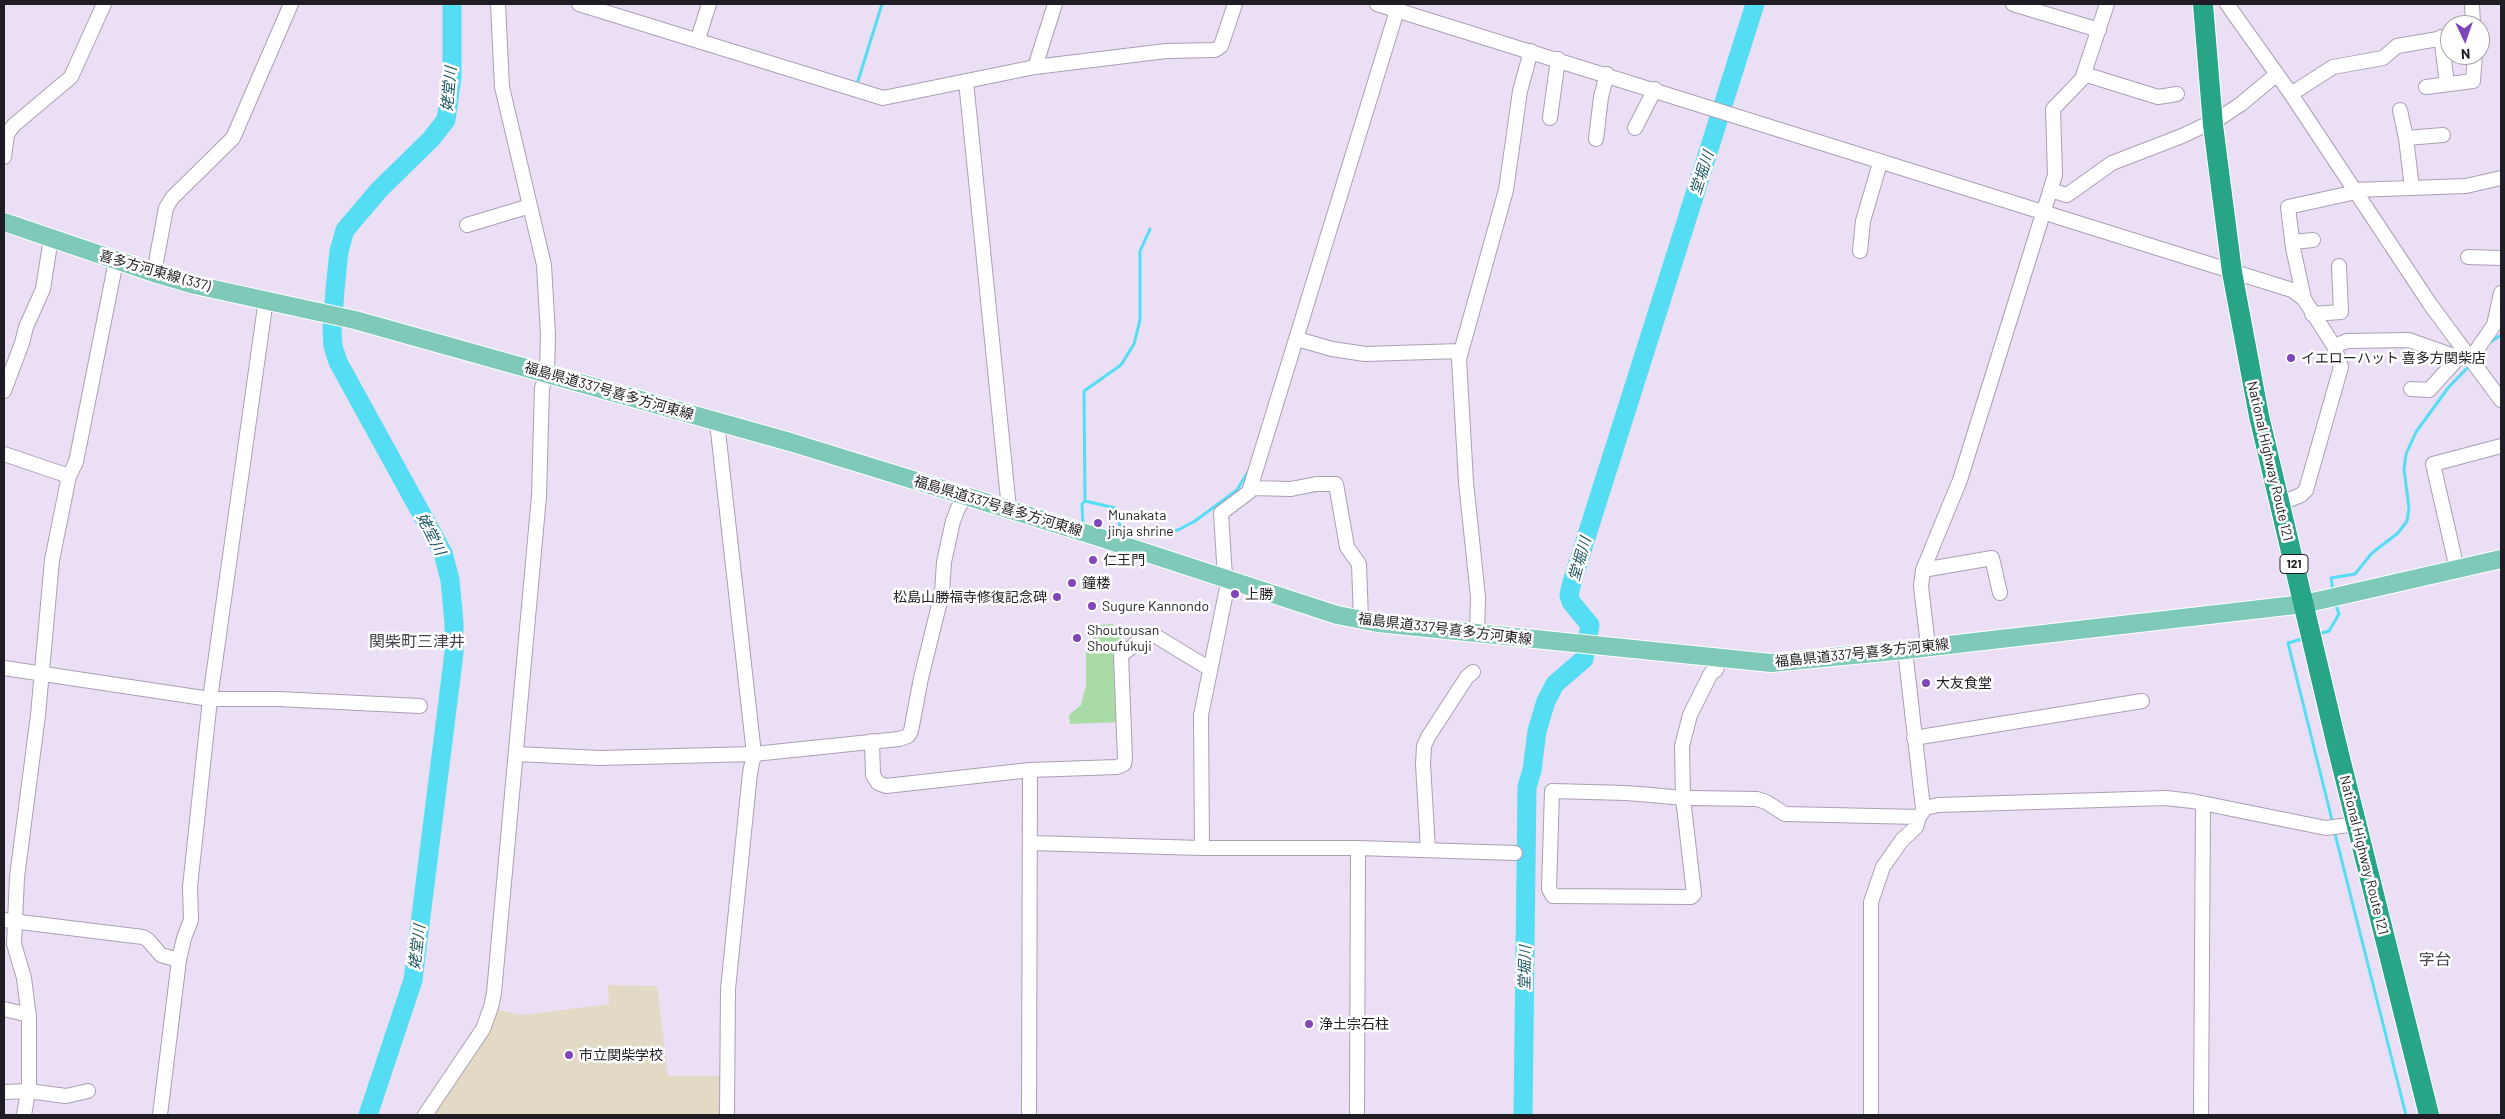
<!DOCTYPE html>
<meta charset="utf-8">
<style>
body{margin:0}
#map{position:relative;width:2505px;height:1119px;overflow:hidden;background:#eadff4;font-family:Barlow,sans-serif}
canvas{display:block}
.frame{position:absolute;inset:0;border:5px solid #201c23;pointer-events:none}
.north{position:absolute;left:2440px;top:15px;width:50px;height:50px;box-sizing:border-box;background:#fff;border:1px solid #a6a4a7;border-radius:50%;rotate:177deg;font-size:14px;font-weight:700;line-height:20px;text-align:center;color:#201c23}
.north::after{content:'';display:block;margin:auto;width:18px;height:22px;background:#8145ba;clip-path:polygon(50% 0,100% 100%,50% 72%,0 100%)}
</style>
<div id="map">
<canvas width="2505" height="1119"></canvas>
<div class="frame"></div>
<div class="north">N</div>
</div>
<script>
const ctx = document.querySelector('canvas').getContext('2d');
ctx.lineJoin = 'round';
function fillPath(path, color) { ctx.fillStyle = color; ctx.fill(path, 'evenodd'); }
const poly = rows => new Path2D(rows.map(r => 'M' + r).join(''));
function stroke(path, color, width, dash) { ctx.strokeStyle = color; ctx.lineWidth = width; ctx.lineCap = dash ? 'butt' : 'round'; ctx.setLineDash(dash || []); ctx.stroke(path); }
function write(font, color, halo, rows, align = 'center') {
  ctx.font = font + ' Barlow,"Noto Sans JP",sans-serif'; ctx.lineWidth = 5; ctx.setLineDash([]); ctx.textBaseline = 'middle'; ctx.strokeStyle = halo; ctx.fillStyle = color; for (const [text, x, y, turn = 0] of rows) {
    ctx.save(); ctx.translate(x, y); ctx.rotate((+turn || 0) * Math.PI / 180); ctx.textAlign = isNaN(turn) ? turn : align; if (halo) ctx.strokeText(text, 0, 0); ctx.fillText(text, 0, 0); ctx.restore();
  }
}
const education = poly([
 [608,985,657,986,668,1076,724,1076,724,1115,434,1115,481,1042,497,1010,523,1015,609,1004]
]);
const green = poly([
 [1112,624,1116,626,1121,635,1119,722,1070,724,1069,715,1081,705,1086,686,1086,645,1095,637,1096,630,1100,625]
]);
const stream = poly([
 [857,84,882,4],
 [2489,343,2501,335],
 [1085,501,1084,391,1121,365,1134,344,1140,320,1140,251,1150,229],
 [1083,527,1082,504,1085,501,1115,508,1121,529,1128,534,1138,533,1146,529,1166,532,1178,530,1195,521,1237,490,1248,472],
 [1114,535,1121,529],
 [2333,591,2331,578,2355,574,2372,553,2398,533,2407,521,2409,508,2404,469,2406,454,2416,432,2448,388,2471,364],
 [2318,634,2329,631,2339,614,2335,602],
 [2305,638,2288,643,2333,824],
 [2334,830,2406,1115]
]);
const river = poly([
 [368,1115,413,980,454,653,454,623,450,580,443,553,338,362,333,346,332,330,335,290,339,251,345,230,379,190,431,139,446,120,452,77,452,4],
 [1523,1115,1527,787,1532,770,1537,731,1546,701,1555,684,1584,659,1590,625,1571,602,1569,595,1572,582,1755,4]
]);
const minor = poly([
 [579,4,883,98,1035,67,1166,51,1215,50,1221,46,1235,4],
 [1377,4,2292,290,2304,299,2334,346,2341,367,2306,490,2301,495,2279,504],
 [2013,4,2099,30],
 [2227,4,2291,94,2430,304,2501,400],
 [2472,4,2473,25],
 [2441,37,2447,83],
 [698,39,709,4],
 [1035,67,1055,4],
 [2084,74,2158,97,2177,94],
 [966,81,1009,509],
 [2426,87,2473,81,2475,55],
 [2291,94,2333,67,2383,58,2397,46,2450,37],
 [2400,110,2406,138,2412,188],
 [1550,118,1558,59],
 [1635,128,1655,89],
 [2406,138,2443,135],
 [1596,139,1601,97,1607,74],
 [4,157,7,134,14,125,71,77,104,4],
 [2050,190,2067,195,2112,163,2182,136,2220,118,2241,104,2277,74],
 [2355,190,2466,186,2501,178],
 [467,225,530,206],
 [2292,242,2313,240],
 [1860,251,1863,221,1880,163],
 [2468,257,2501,258],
 [154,273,166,208,172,198,233,138,291,4],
 [2304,299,2293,248,2288,207,2356,192],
 [2312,314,2341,312,2339,266],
 [1297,339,1332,349,1365,354,1460,351],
 [2334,346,2347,341,2409,340,2454,356,2460,356,2463,352],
 [2471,358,2494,325,2501,293],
 [2411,389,2429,390,2460,356],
 [4,391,22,343,26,327,43,289,51,238],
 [717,422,754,754,750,773,728,989,727,1115],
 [4,454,69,476],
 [1250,488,1291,489,1316,484,1336,484,1347,547,1359,564,1361,620],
 [2457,569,2433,464,2501,446],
 [1923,570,1992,558,2000,593],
 [1225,577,1221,513,1249,492,1399,4],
 [1477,635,1478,597,1466,482,1459,359,1506,190,1520,91,1531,51],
 [1928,646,1921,586,1923,570,1960,480,2055,175,2053,109,2082,79,2107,4],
 [1905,650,1923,808,1925,808],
 [1719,658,1716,670,1711,673,1690,715,1682,746,1683,798,1694,894,1691,897,1553,896,1549,889,1552,791,1626,793,1651,795,1683,798,1691,798,1757,799,1766,802,1785,814,1919,817],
 [4,668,210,699,278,699,420,706],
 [1914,738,2142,701],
 [872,741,873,775,878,783,886,786,1030,770,1117,767,1124,764,1125,759,1121,655,1145,637,1154,635,1210,669],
 [517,754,600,758,754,754,899,739,908,736,911,731,921,678,942,593,944,562,953,521,958,508,966,496],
 [1031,843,1202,848,1358,848,1515,853],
 [1202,848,1201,715,1229,578],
 [1428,850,1423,764,1424,746,1428,737,1467,677,1473,672],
 [4,920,143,937,148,940,161,955,179,960],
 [4,1009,29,1015],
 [4,1092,28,1091,66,1096,88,1091],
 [24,1115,29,1086,29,1018,24,978,14,944,17,877,38,715,52,560,69,476,76,462,116,261],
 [160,1115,179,960,184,938,191,920,190,887,210,699,266,299],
 [425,1115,483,1029,491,1007,494,993,539,496,542,388,547,373,548,335,544,265,502,87,498,4],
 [1029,1115,1030,770],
 [1357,1115,1358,848],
 [1871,1115,1871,902,1883,867,1902,840,1916,827,1919,817,1925,808,1938,805,2166,798,2192,801,2326,828,2356,824],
 [2201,1115,2203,804]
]);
const major = poly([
 [4,222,154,273,195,285,355,320,790,442,1095,536,1337,615,1378,623,1771,663,1905,650,2304,604,2501,559]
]);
const highway = poly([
 [2203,4,2213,125,2232,272,2259,416,2337,746,2429,1115]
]);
const markers = [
 [2291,358,5,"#8145ba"],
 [1098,523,5,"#8145ba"],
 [1093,560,5,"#8145ba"],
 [1072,583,5,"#8145ba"],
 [1235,594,5,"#8145ba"],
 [1057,597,5,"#8145ba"],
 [1092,606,5,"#8145ba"],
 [1077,638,5,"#8145ba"],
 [1926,683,5,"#8145ba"],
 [1309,1024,5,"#8145ba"],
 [569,1055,5,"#8145ba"]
];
const shields = [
 [2294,564,28]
];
const shieldNames = [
 ["121",2294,564]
];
const streetNames = [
 ["喜多方河東線 (337)",155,271,16],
 ["福島県道337号喜多方河東線",609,391,16],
 ["National Highway Route 121",2270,461,77],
 ["福島県道337号喜多方河東線",998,506,17],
 ["福島県道337号喜多方河東線",1445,629,7],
 ["福島県道337号喜多方河東線",1862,653,-6],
 ["National Highway Route 121",2364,855,76]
];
const poiNames = [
 ["イエローハット 喜多方関柴店",2301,358],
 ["Munakata",1108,515],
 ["jinja shrine",1108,531],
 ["仁王門",1103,560],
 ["鐘楼",1082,583],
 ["上勝",1245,594],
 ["松島山勝福寺修復記念碑",1047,597,"right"],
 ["Sugure Kannondo",1102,606],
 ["Shoutousan",1087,630],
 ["Shoufukuji",1087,646],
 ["大友食堂",1936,683],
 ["浄土宗石柱",1319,1024],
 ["市立関柴学校",579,1055]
];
const waterNames = [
 ["姥堂川",449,89,-85],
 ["堂堀川",1702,173,-72],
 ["姥堂川",431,534,63],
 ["堂堀川",1580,559,-74],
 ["姥堂川",417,947,-83],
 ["堂堀川",1525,968,-89]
];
const quarterNames = [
 ["関柴町三津井",417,642],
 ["字台",2435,960]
];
fillPath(education, '#e3dac5');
fillPath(green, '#a9dba7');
stroke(stream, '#55ddf4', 3);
stroke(river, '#55ddf4', 19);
stroke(minor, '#aaa0b3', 16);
stroke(major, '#fff', 20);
stroke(highway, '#fff', 22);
stroke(minor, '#fff', 14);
stroke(major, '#7ec9b7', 18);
stroke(highway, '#28a587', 20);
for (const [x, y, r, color] of markers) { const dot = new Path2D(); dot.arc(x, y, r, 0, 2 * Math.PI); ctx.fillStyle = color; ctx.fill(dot); stroke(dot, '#fff', 2); }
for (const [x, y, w] of shields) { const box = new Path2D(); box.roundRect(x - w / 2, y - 9.5, w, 19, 4); ctx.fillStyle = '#fff'; ctx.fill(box); stroke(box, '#201c23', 1); }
write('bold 12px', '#201c23', null, shieldNames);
write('14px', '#201c23', '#fff', streetNames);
write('14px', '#201c23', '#fff', poiNames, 'left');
write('italic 15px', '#205962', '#fff', waterNames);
write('16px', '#484050', '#fff', quarterNames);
</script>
